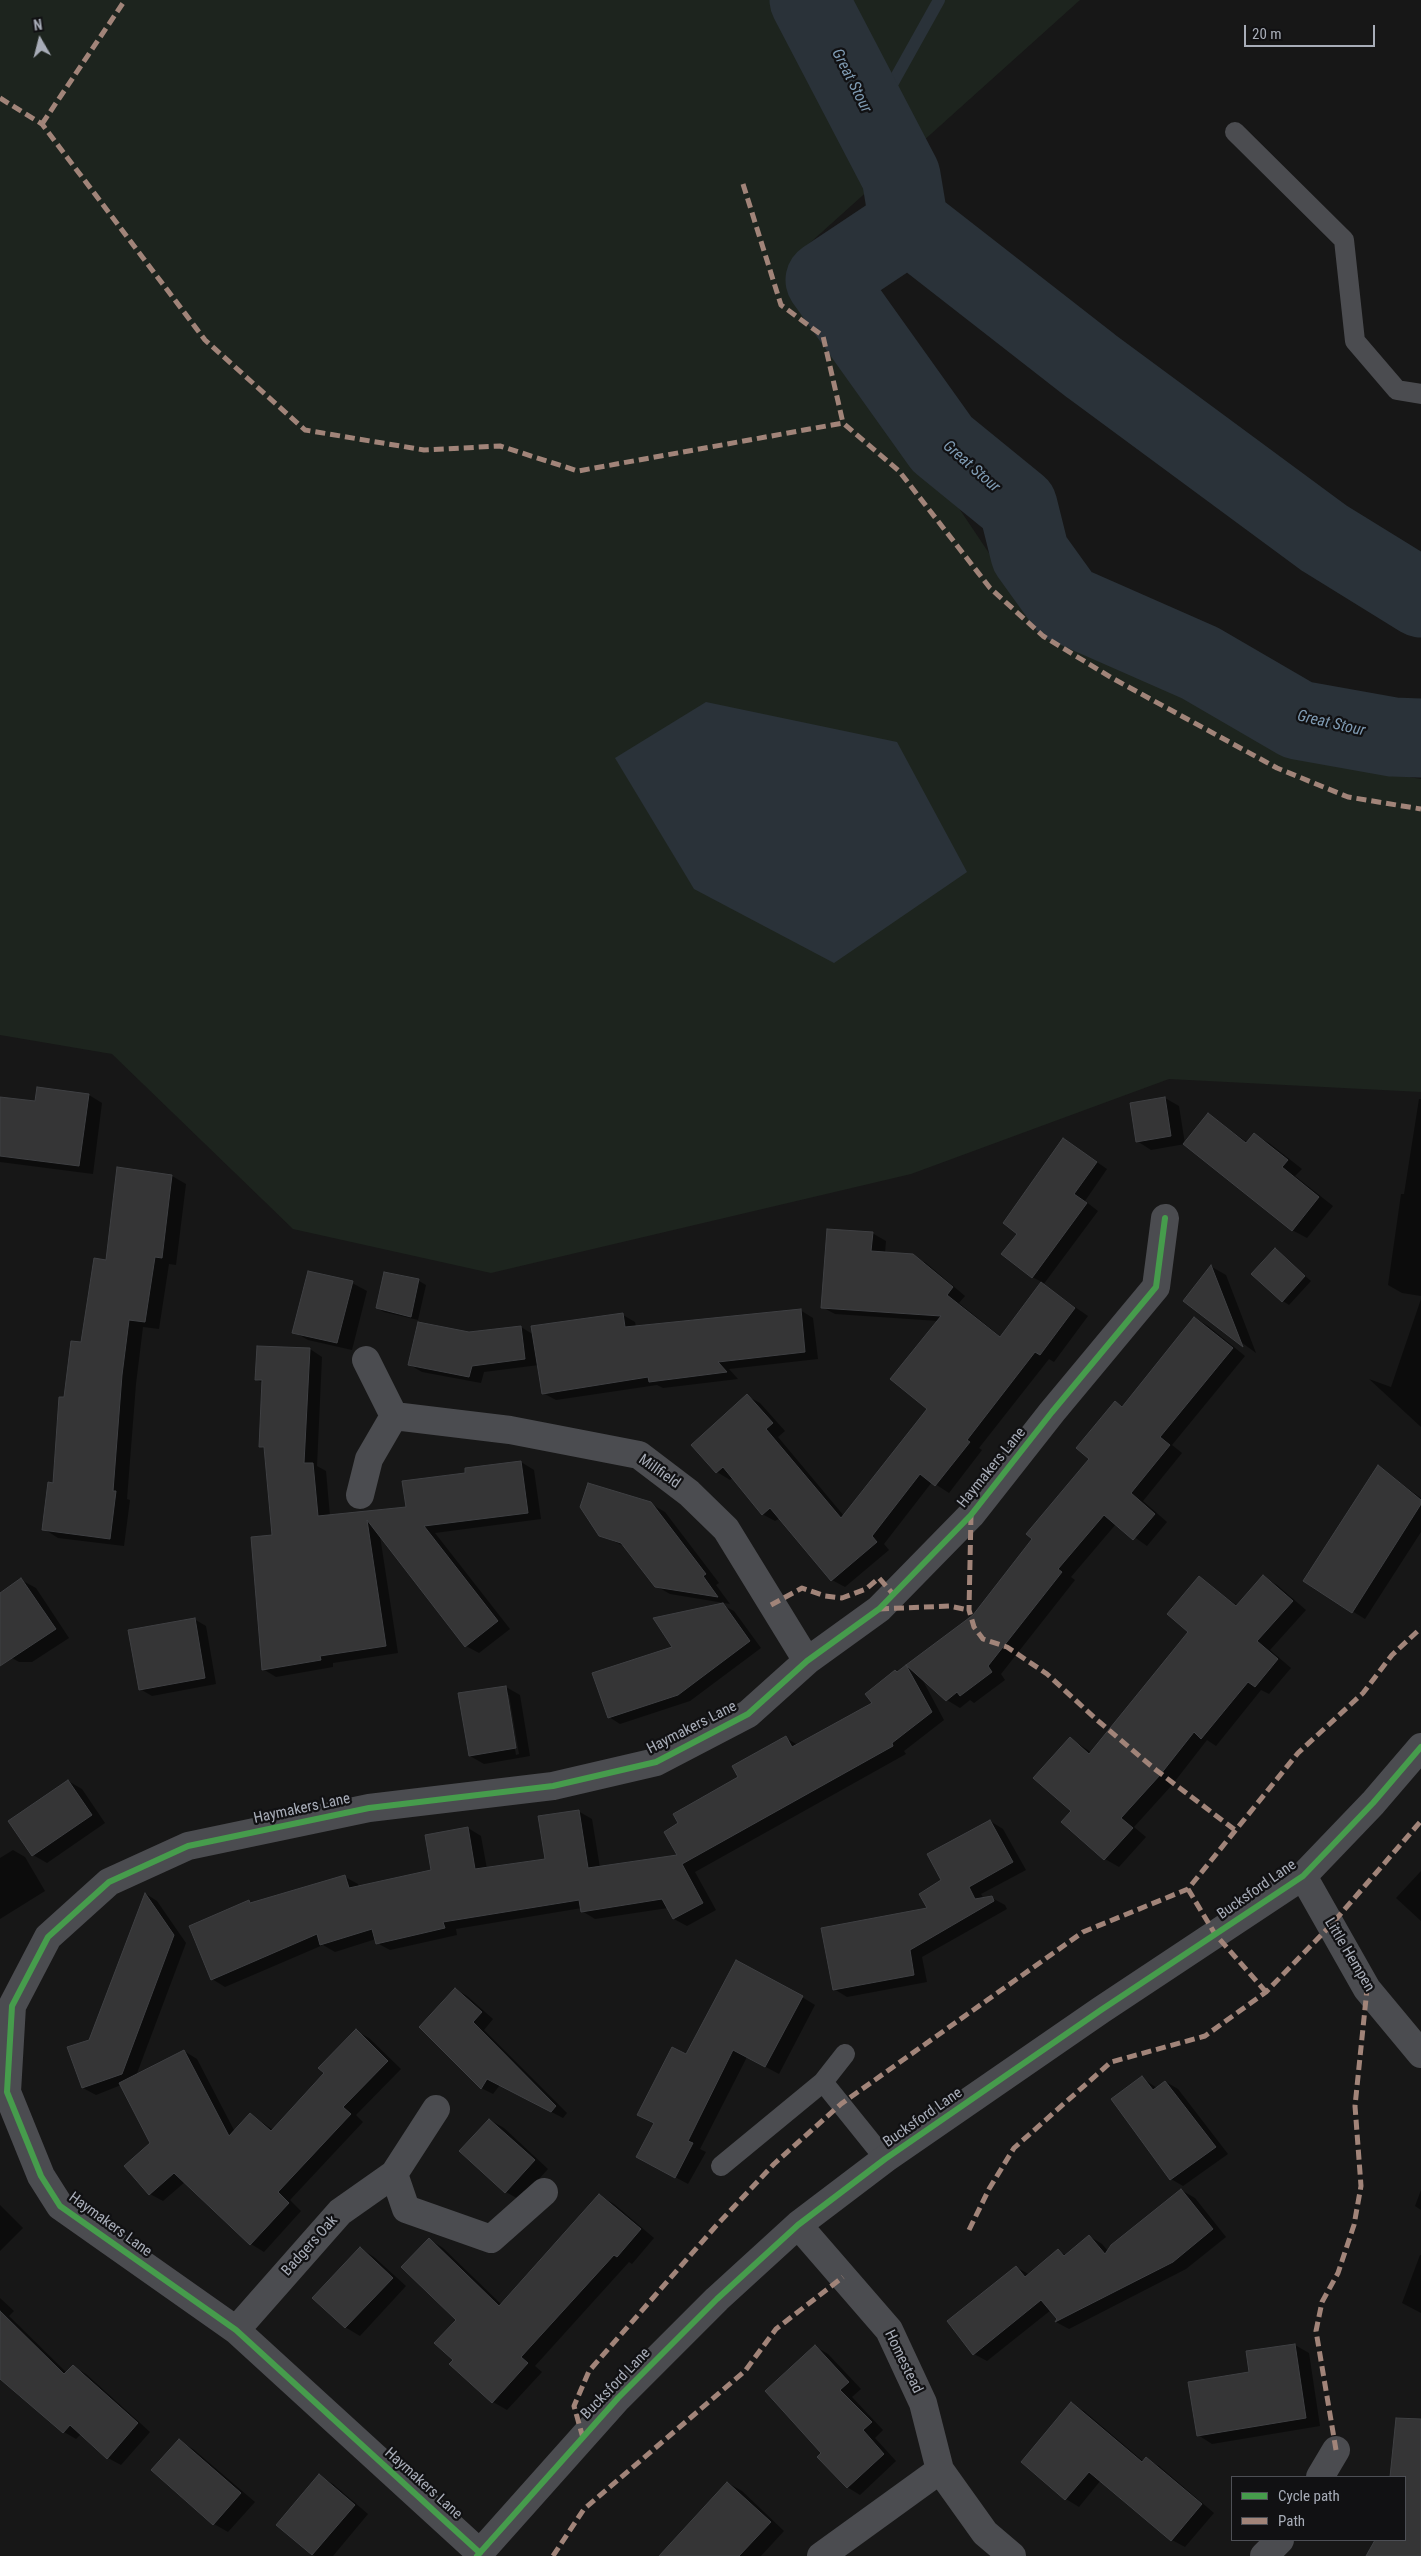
<!DOCTYPE html>
<style>
body{margin:0}
#map{position:relative;width:1421px;height:2556px;overflow:hidden;background:#171717;font-family:"Roboto Condensed",sans-serif}
canvas{display:block}
.legend{position:absolute;left:1231px;top:2476px;width:175px;height:65px;box-sizing:border-box;background:#111113;border:1px solid #4d4f55;margin:0;padding:6px 9px;list-style:none;font-size:15px;color:#a8adb8}
.legend li{display:flex;align-items:center;gap:10px;height:25px}
.legend b{width:25px;border:1px solid #4d4f55}
.north{position:absolute;left:15px;top:15px;width:50px;height:50px;-webkit-text-stroke:4px #111113;paint-order:stroke;rotate:352deg;font-size:14px;font-weight:700;line-height:20px;text-align:center;color:#a8adb8}
.north::after{content:'';display:block;margin:auto;width:18px;height:22px;background:#a8adb8;clip-path:polygon(50% 0,100% 100%,50% 72%,0 100%)}
.scale{position:absolute;left:1244px;top:25px;width:131px;height:22px;box-sizing:border-box;border:2px solid #a8adb8;border-top:0;padding-left:6px;font-size:15px;line-height:18px;white-space:nowrap;color:#a8adb8;-webkit-text-stroke:4px #111113;paint-order:stroke}
</style>
<div id="map">
<canvas width="1421" height="2556"></canvas>
<ul class="legend">
<li><b style="height:6px;background:#469c4c"></b>Cycle path</li>
<li><b style="height:6px;background:#a18479"></b>Path</li>
</ul>
<div class="north">N</div>
<div class="scale">20 m</div>
</div>
<script>
const ctx = document.querySelector('canvas').getContext('2d');
ctx.lineJoin = 'round';
function fillPath(path, color) { ctx.fillStyle = color; ctx.fill(path, 'evenodd'); }
const poly = rows => new Path2D(rows.map(r => 'M' + r).join(''));
function stroke(path, color, width, dash) { ctx.strokeStyle = color; ctx.lineWidth = width; ctx.lineCap = dash ? 'butt' : 'round'; ctx.setLineDash(dash || []); ctx.stroke(path); }
function write(font, color, halo, rows, align = 'center') {
  ctx.font = font + ' "Roboto Condensed",sans-serif'; ctx.lineWidth = 4.5; ctx.setLineDash([]); ctx.textBaseline = 'middle'; ctx.strokeStyle = halo; ctx.fillStyle = color; for (const [text, x, y, turn = 0] of rows) {
    ctx.save(); ctx.translate(x, y); ctx.rotate((+turn || 0) * Math.PI / 180); ctx.textAlign = isNaN(turn) ? turn : align; if (halo) ctx.strokeText(text, 0, 0); ctx.fillText(text, 0, 0); ctx.restore();
  }
}
const green = poly([
 [0,0,1080,0,792,259,1001,571,1060,636,1121,654,1291,757,1421,779,1421,1092,1169,1079,911,1174,491,1273,293,1229,112,1054,0,1035]
]);
const water = poly([
 [706,702,897,742,967,872,834,963,694,889,615,758]
]);
const shadow = poly([
 [89,1095,102,1103,93,1174,0,1162,0,1098,36,1103],
 [1165,1098,1179,1106,1185,1144,1208,1114,1248,1143,1255,1135,1269,1143,1302,1169,1295,1176,1333,1206,1307,1238,1292,1230,1185,1144,1151,1150,1137,1141],
 [1419,1099,1421,1099,1421,1296,1402,1293,1388,1285,1401,1194,1404,1194],
 [1075,1147,1107,1169,1085,1201,1098,1211,1043,1285,1088,1316,1054,1362,1049,1359,979,1448,982,1450,949,1493,932,1482,884,1544,889,1550,845,1587,832,1580,780,1518,775,1521,762,1514,733,1478,730,1480,717,1472,693,1445,747,1396,760,1403,785,1431,778,1437,844,1516,929,1408,938,1321,835,1314,822,1307,872,1233,886,1241,885,1253,912,1256,926,1263,965,1296,959,1303,1001,1337,1042,1282,1032,1277,1019,1234],
 [118,1169,172,1176,186,1184,176,1265,169,1264,159,1329,143,1327,136,1384,127,1499,130,1500,124,1546,58,1538,44,1529,54,1484,65,1399,107,1261],
 [1275,1250,1311,1281,1289,1305,1283,1301],
 [1212,1267,1226,1275,1256,1353,1185,1301],
 [385,1273,419,1281,426,1285,418,1320,384,1312,377,1308],
 [352,1283,367,1291,352,1350,308,1340,294,1332],
 [1421,1299,1421,1427,1369,1379,1391,1387],
 [800,1310,813,1318,818,1359,729,1369,738,1379,663,1388,657,1385,556,1400,543,1393,539,1365,484,1372,481,1383,422,1372,410,1365,469,1334,521,1327,534,1335,623,1315,635,1322,636,1327],
 [1195,1318,1208,1326,1245,1356,1172,1445,1182,1453,1143,1501,1167,1522,1147,1546,1116,1524,1071,1577,1075,1580,1001,1674,1005,1680,974,1703,970,1700,960,1708,947,1700,921,1677,944,1720,904,1751,906,1754,695,1872,716,1910,687,1926,674,1919,668,1908,595,1919,582,1911,582,1908,456,1929,457,1935,390,1950,377,1943,376,1939,335,1952,323,1945,225,1987,212,1979,249,1902,252,1903,345,1877,358,1884,359,1887,432,1871,468,1828,481,1836,487,1869,546,1860,578,1811,592,1819,600,1868,679,1856,740,1778,786,1738,798,1745,874,1703,898,1673,906,1667,911,1669,974,1616,1034,1539,1091,1459,1115,1402,1124,1407],
 [310,1349,322,1357,317,1466,326,1471,330,1516,407,1508,466,1474,521,1462,534,1470,541,1519,435,1533,510,1629,479,1653,466,1646,380,1536,398,1653,333,1663,333,1667,276,1677,263,1669,274,1536,265,1449,260,1446,263,1383,257,1380],
 [1378,1467,1421,1498,1421,1532,1365,1619,1352,1611],
 [651,1504,665,1512,719,1583,716,1585,730,1604,670,1594,656,1586,626,1547,600,1535],
 [1264,1577,1277,1585,1306,1610,1270,1650,1291,1668,1269,1694,1261,1690,1216,1746,1207,1740,1172,1785,1134,1827,1146,1837,1119,1867,1105,1859,1063,1822,1073,1811,1070,1738,1092,1753,1190,1632,1199,1578,1238,1606],
 [21,1580,36,1588,69,1638,32,1662,19,1662,5,1654,0,1647,0,1594],
 [722,1605,734,1611,761,1648,690,1701,620,1724,609,1717,674,1648],
 [194,1619,206,1626,216,1684,152,1696,140,1689],
 [506,1687,520,1695,530,1756,484,1764,470,1756],
 [506,1695,509,1695,519,1754,516,1755],
 [68,1781,82,1789,105,1823,47,1863,33,1855],
 [990,1821,1003,1829,1026,1870,981,1894,984,1899,992,1898,1005,1905,1007,1909,922,1957,927,1982,847,1997,834,1989,929,1909,943,1881],
 [13,1850,25,1857,45,1891,0,1919,0,1858],
 [1421,1871,1421,1921,1396,1898],
 [146,1894,157,1901,186,1943,136,2076,184,2051,197,2059,235,2132,250,2114,273,2130,326,2073,356,2031,369,2038,401,2069,356,2115,363,2122,290,2200,301,2211,264,2252,251,2244,185,2182,163,2201,150,2194,126,2166,152,2143,121,2085,96,2095,83,2088,90,2041],
 [455,1989,467,1996,493,2019,484,2030,567,2113,563,2118,500,2085,493,2094,481,2088],
 [802,1997,815,2005,779,2074,747,2057,700,2149,706,2152,688,2184,651,2164,655,2123,687,2055],
 [1142,2078,1157,2088,1166,2082,1178,2089,1228,2154,1183,2186,1171,2179,1113,2100],
 [490,2120,504,2128,548,2169,520,2200,506,2192],
 [1181,2190,1195,2198,1226,2237,1186,2269,1069,2329,1056,2322,1059,2319,1051,2310,987,2361,974,2354,1016,2267,1030,2275,1058,2251,1066,2255,1089,2236,1102,2244,1108,2251],
 [1421,2190,1421,2210,1415,2206],
 [600,2196,614,2204,654,2238,632,2264,629,2262,535,2366,542,2372,507,2410,493,2402,455,2360,458,2320,429,2239,443,2248,502,2305],
 [0,2205,23,2228,0,2251],
 [360,2248,374,2257,406,2286,360,2336,345,2327],
 [1420,2255,1421,2255,1421,2313,1402,2303],
 [0,2298,14,2311,9,2316,67,2373,73,2367,86,2374,150,2432,121,2465,108,2458,81,2434,76,2439,64,2432,31,2403,19,2396,0,2377],
 [1295,2345,1309,2353,1320,2426,1212,2444,1198,2435],
 [816,2347,828,2354,861,2389,852,2397,883,2430,875,2438,896,2461,860,2495,847,2487,823,2453],
 [1071,2404,1084,2411,1144,2462,1146,2459,1159,2466,1214,2513,1185,2547,1172,2540,1101,2480,1079,2507,1066,2499,1023,2462],
 [179,2441,193,2449,255,2502,228,2532,214,2524,153,2470],
 [1394,2452,1421,2454,1421,2556,1368,2556,1377,2540,1405,2540,1405,2477,1392,2477],
 [319,2476,333,2484,368,2514,333,2556,315,2556,278,2525],
 [728,2483,742,2491,784,2531,761,2556,660,2556]
]);
const stream = poly([
 [901,176,876,113,939,0]
]);
const river = poly([
 [809,0,901,176,909,224,825,280,942,444,1018,506,1030,554,1066,604,1200,663,1298,720,1393,737,1421,738],
 [909,224,1091,366,1324,538,1421,598]
]);
const building = poly([
 [37,1087,89,1094,79,1166,0,1156,0,1097,35,1101,37,1087],
 [1165,1097,1171,1136,1136,1142,1130,1103,1165,1097],
 [1208,1113,1246,1143,1254,1133,1269,1145,1288,1160,1282,1167,1319,1197,1292,1231,1183,1144,1208,1113],
 [1063,1138,1097,1162,1074,1194,1087,1203,1032,1278,1001,1254,1017,1234,1003,1223,1063,1138],
 [117,1167,172,1175,162,1258,155,1257,145,1322,129,1320,122,1375,113,1491,116,1491,110,1539,42,1530,48,1482,53,1483,59,1397,64,1397,71,1341,81,1342,94,1258,106,1260,117,1167],
 [827,1229,873,1232,871,1251,913,1254,953,1287,947,1295,1000,1337,1041,1282,1075,1308,1040,1355,1035,1352,967,1440,970,1442,935,1486,920,1474,872,1536,877,1542,831,1581,770,1508,762,1515,723,1467,716,1473,691,1445,747,1394,773,1423,766,1429,841,1518,927,1409,890,1379,941,1316,821,1308,827,1229],
 [1275,1248,1305,1276,1282,1302,1251,1274,1275,1248],
 [1211,1265,1243,1347,1183,1301,1211,1265],
 [308,1271,353,1281,337,1343,292,1333,308,1271],
 [384,1272,419,1279,411,1317,376,1308,384,1272],
 [801,1309,805,1352,718,1362,727,1372,649,1382,648,1377,542,1394,531,1326,623,1313,625,1327,801,1309],
 [1194,1317,1233,1348,1160,1437,1170,1445,1131,1493,1155,1514,1133,1540,1104,1515,1058,1569,1062,1572,988,1666,992,1672,960,1696,957,1692,946,1701,906,1665,973,1615,1032,1539,1026,1534,1089,1459,1076,1448,1115,1401,1122,1407,1194,1317],
 [418,1322,469,1332,521,1326,525,1359,472,1366,469,1377,408,1365,418,1322],
 [257,1346,310,1348,304,1463,313,1463,318,1516,406,1507,402,1481,465,1473,465,1468,521,1461,528,1513,424,1526,498,1621,465,1647,367,1520,386,1646,320,1656,321,1660,262,1670,251,1537,272,1535,264,1447,259,1447,262,1380,255,1380,257,1346],
 [1378,1465,1421,1500,1421,1504,1352,1613,1303,1581,1378,1465],
 [588,1483,651,1502,706,1574,703,1576,718,1597,655,1587,621,1543,599,1536,580,1507,588,1483],
 [1263,1575,1293,1601,1257,1641,1278,1659,1255,1687,1248,1682,1201,1739,1194,1732,1160,1775,1121,1818,1133,1828,1104,1860,1061,1822,1071,1811,1033,1778,1070,1737,1089,1754,1188,1632,1167,1614,1199,1576,1236,1606,1263,1575],
 [21,1578,56,1629,0,1666,0,1593,21,1578],
 [723,1603,750,1641,678,1695,608,1718,592,1673,672,1647,653,1618,723,1603],
 [195,1618,205,1678,139,1690,128,1630,195,1618],
 [906,1665,932,1712,892,1743,893,1746,682,1864,703,1903,673,1919,662,1899,581,1912,579,1900,443,1922,445,1928,376,1944,372,1929,320,1945,317,1934,211,1980,189,1926,249,1900,250,1903,345,1875,349,1888,431,1870,425,1835,468,1827,475,1869,545,1859,538,1816,579,1810,588,1868,677,1855,664,1832,678,1823,673,1814,738,1777,732,1766,786,1736,792,1747,872,1703,865,1694,895,1670,897,1672,906,1665],
 [506,1686,516,1748,469,1756,458,1693,506,1686],
 [68,1780,92,1815,32,1856,8,1821,68,1780],
 [990,1820,1013,1862,969,1887,975,1899,992,1896,994,1901,910,1950,914,1975,833,1990,821,1928,927,1908,919,1894,941,1880,927,1854,990,1820],
 [145,1893,174,1935,122,2074,82,2088,67,2047,89,2040,145,1893],
 [736,1960,803,1996,765,2067,733,2050,688,2141,693,2143,675,2178,636,2157,654,2123,637,2115,672,2047,686,2054,736,1960],
 [455,1988,482,2012,473,2022,556,2106,551,2112,487,2079,481,2089,419,2027,455,1988],
 [356,2029,388,2061,343,2107,351,2114,278,2192,289,2203,250,2245,174,2173,149,2195,124,2166,150,2143,119,2083,184,2050,229,2136,250,2113,271,2131,324,2073,318,2068,356,2029],
 [1142,2076,1153,2090,1165,2081,1216,2147,1170,2180,1111,2099,1142,2076],
 [489,2119,535,2160,505,2193,459,2151,489,2119],
 [1181,2189,1213,2229,1173,2262,1055,2322,1057,2319,1041,2300,973,2355,947,2321,1016,2266,1025,2277,1058,2249,1064,2256,1089,2235,1105,2254,1111,2245,1181,2189],
 [599,2194,641,2229,617,2257,614,2255,521,2357,528,2363,492,2403,449,2364,453,2360,434,2343,456,2320,401,2267,429,2238,499,2306,599,2194],
 [360,2247,393,2278,345,2328,312,2298,360,2247],
 [0,2311,64,2374,73,2365,138,2423,107,2459,70,2425,63,2433,0,2379,0,2311],
 [1295,2344,1306,2418,1197,2436,1188,2382,1249,2372,1246,2351,1295,2344],
 [815,2345,849,2382,840,2390,872,2422,863,2430,884,2454,847,2488,817,2457,821,2453,765,2391,815,2345],
 [1071,2402,1142,2462,1146,2457,1202,2504,1171,2541,1089,2472,1065,2500,1021,2462,1071,2402],
 [1396,2418,1421,2419,1421,2556,1366,2556,1375,2540,1405,2540,1405,2477,1390,2477,1396,2418],
 [179,2439,241,2493,213,2525,151,2470,179,2439],
 [319,2474,355,2505,312,2555,276,2525,319,2474],
 [727,2482,771,2522,739,2556,659,2556,727,2482]
]);
const lane = poly([
 [1235,132,1344,240,1355,341,1397,390,1421,394],
 [823,2082,885,2159],
 [721,2166,823,2082,845,2054]
]);
const street = poly([
 [394,1416,510,1430,639,1455,689,1493,726,1529,807,1661],
 [360,1495,369,1459,394,1416,366,1360],
 [1303,1876,1367,1989,1421,2054],
 [394,2174,406,2209,491,2239,544,2192],
 [798,2225,889,2330,923,2403,940,2470,985,2533,1012,2556],
 [236,2330,340,2212,394,2174,436,2109],
 [1320,2477,1336,2450],
 [480,2553,236,2330,60,2206,41,2176,7,2092,12,2006,48,1937,109,1882,188,1846,369,1808,553,1786,656,1762,748,1714,807,1661,879,1609,971,1515,1052,1412,1156,1287,1165,1218],
 [477,2556,618,2398,717,2299,798,2225,885,2159,1101,2010,1303,1876,1373,1803,1421,1747],
 [821,2556,940,2470],
 [1264,2556,1280,2540]
]);
const quiet = poly([
 [0,98,42,124,205,340,305,430,424,450,500,446,578,471,843,423,899,471,990,588,1043,636,1112,678,1277,768,1348,797,1421,809],
 [42,124,125,0],
 [743,184,781,305,823,336,843,423],
 [971,1515,969,1610,974,1627,983,1639,1007,1647,1047,1674,1097,1720,1156,1770,1235,1830],
 [771,1605,802,1588,825,1596,842,1598,866,1589,879,1578,893,1594],
 [879,1609,949,1606,969,1610],
 [1188,1889,1215,1934,1266,1992],
 [969,2230,989,2189,1014,2148,1111,2062,1205,2036,1266,1992,1331,1925,1421,1821],
 [583,2438,574,2406,589,2371,715,2227,774,2164,841,2104,1083,1932,1188,1889,1298,1753,1363,1693,1392,1655,1421,1628],
 [1336,2450,1316,2331,1322,2302,1338,2273,1354,2225,1361,2186,1355,2106,1367,1989],
 [553,2556,584,2509,745,2371,776,2329,843,2277]
]);
const cycleway = poly([
 [480,2553,236,2330,60,2206,41,2176,7,2092,12,2006,48,1937,109,1882,188,1846,369,1808,553,1786,656,1762,748,1714,807,1661,879,1609,971,1515,1052,1412,1156,1287,1165,1218],
 [477,2556,618,2398,717,2299,798,2225,885,2159,1101,2010,1303,1876,1373,1803,1421,1747]
]);
const streetNames = [
 ["Haymakers Lane",992,1468,-51],
 ["Millfield",659,1472,35],
 ["Haymakers Lane",692,1728,-27],
 ["Haymakers Lane",302,1809,-12],
 ["Bucksford Lane",1257,1890,-35],
 ["Little Hempen",1349,1955,59],
 ["Bucksford Lane",923,2118,-35],
 ["Haymakers Lane",110,2225,36],
 ["Badgers Oak",310,2246,-48],
 ["Homestead",903,2362,64],
 ["Bucksford Lane",616,2384,-46],
 ["Haymakers Lane",423,2484,42]
];
const waterNames = [
 ["Great Stour",851,81,63],
 ["Great Stour",971,467,41],
 ["Great Stour",1331,724,13]
];
fillPath(green, '#1d241e');
fillPath(water, '#2a3239');
fillPath(shadow, '#0007');
stroke(stream, '#2a3239', 12);
stroke(river, '#2a3239', 79);
fillPath(building, '#353536');
stroke(building, '#3f4043', 1);
stroke(lane, '#4b4c50', 20);
stroke(street, '#4b4c50', 28);
stroke(quiet, '#a18479', 5, [10, 5]);
stroke(cycleway, '#469c4c', 6);
write('15px', '#a8adb8', '#111113', streetNames);
write('italic 16px', '#7f9bb3', '#111113', waterNames);
</script>
